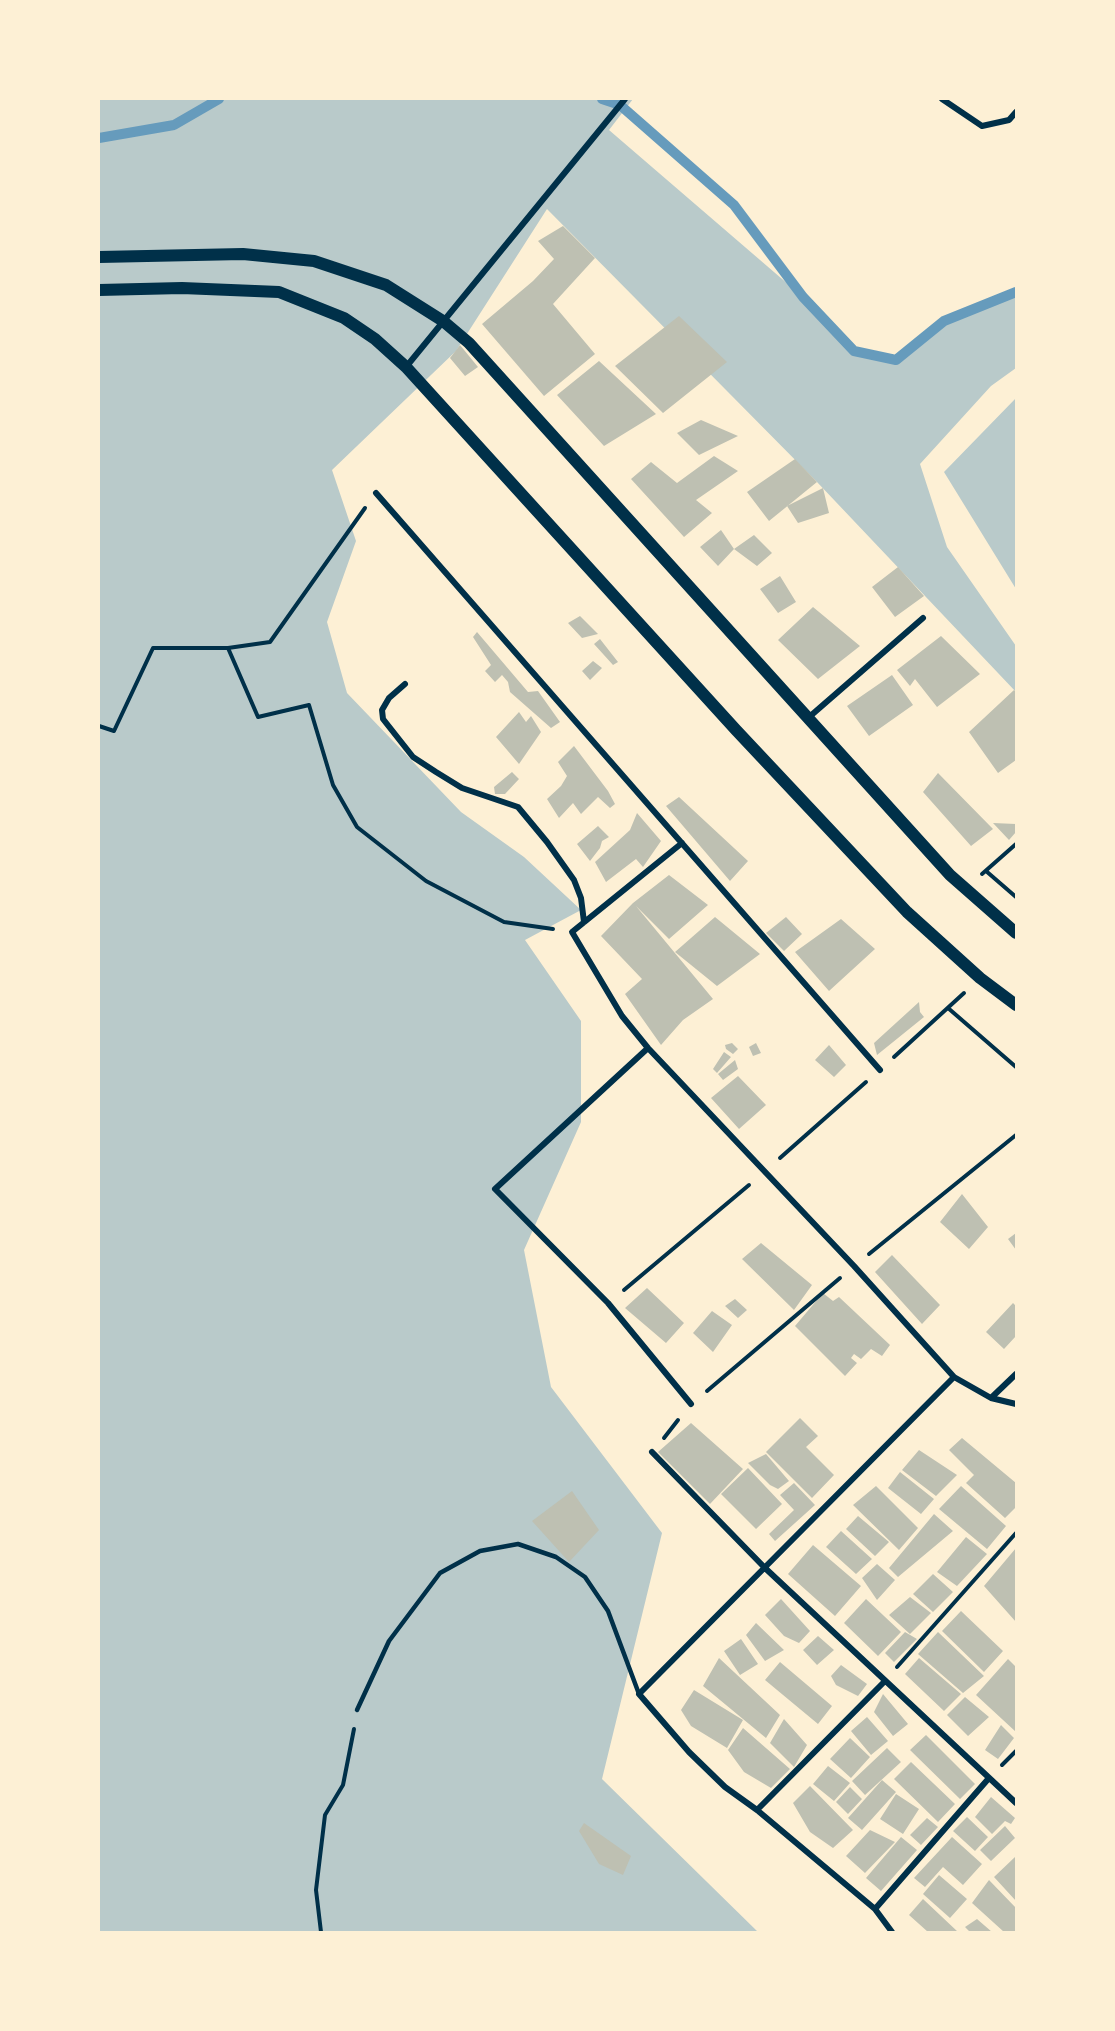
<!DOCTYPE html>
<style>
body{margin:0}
#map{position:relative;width:1115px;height:2031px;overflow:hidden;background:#fdf0d5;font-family:Rubik,sans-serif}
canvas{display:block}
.frame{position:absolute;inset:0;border:100px solid #fdf0d5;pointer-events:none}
</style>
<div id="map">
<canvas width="1115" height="2031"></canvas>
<div class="frame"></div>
</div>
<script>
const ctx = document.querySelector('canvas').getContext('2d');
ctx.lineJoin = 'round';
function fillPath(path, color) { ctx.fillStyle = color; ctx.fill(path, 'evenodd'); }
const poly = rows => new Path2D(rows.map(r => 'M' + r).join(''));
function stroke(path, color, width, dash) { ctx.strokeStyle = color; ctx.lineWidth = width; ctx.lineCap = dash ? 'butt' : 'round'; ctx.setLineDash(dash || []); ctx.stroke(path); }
const green = poly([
 [99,99,633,99,609,130,803,297,854,351,896,359,944,321,1016,292,1016,368,991,386,920,464,947,547,1016,646,1016,692,817,482,547,209,456,351,332,470,356,541,327,622,347,693,461,812,524,857,581,910,525,940,581,1021,581,1122,524,1250,551,1387,662,1533,602,1779,758,1932,99,1932],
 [1016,398,1016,589,944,472]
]);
const stream = poly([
 [602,99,620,105,734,205,803,297,854,351,896,360,944,321,1016,292],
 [99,138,174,125,219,99]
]);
const building = poly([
 [563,226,595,258,553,304,595,354,544,396,482,324,533,281,554,259,538,241],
 [679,316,727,362,663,413,615,366],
 [460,345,478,367,465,376,450,358],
 [599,361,656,414,604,446,557,395],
 [701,420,738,436,699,455,677,433],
 [714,456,738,471,696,500,712,513,684,537,631,479,651,462,677,483],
 [795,459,817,482,769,521,747,492],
 [823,488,829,513,798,523,787,506],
 [721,530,734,549,754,535,772,553,757,566,734,549,718,566,700,547],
 [898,567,924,596,895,617,872,587],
 [780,576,796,602,778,613,760,589],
 [813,607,860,646,818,679,778,640],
 [580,616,598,634,582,638,568,623],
 [477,632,528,692,538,691,560,722,551,728,510,692,508,682,502,675,495,682,485,671,491,665,473,637],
 [941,636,980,674,937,707,915,679,910,686,897,670],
 [600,639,618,662,613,665,594,644],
 [593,661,602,668,590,680,582,671],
 [892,675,913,705,869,736,847,706],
 [1014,690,1016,692,1016,760,998,773,969,732],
 [519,712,526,722,531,716,541,732,519,764,496,737],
 [574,746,608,791,615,804,610,808,598,797,581,814,573,803,559,818,547,799,561,786,567,776,558,762],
 [512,772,519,779,505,794,495,794,494,787],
 [938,773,993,829,971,846,923,792],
 [679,797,748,861,730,881,666,806],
 [637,813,661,841,643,867,636,859,606,882,595,862,630,830],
 [993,823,1016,824,1016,832,1009,840],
 [598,826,609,837,602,841,600,848,590,861,577,844],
 [669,875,708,905,669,939,636,906,713,999,683,1020,661,1045,625,994,642,979,601,936,633,903],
 [715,917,760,954,717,986,675,952],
 [786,917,802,934,784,951,766,933],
 [841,919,875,949,829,991,795,952],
 [919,1002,920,1012,924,1017,877,1055,874,1043],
 [732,1043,738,1049,733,1054,726,1049,725,1045],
 [756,1043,761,1053,753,1056,749,1047],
 [829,1045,846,1065,834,1077,815,1060],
 [724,1052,731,1057,717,1073,713,1069],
 [735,1060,738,1069,723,1080,718,1074],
 [738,1076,766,1105,739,1129,711,1098],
 [962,1194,988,1227,969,1249,940,1222],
 [1016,1233,1016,1250,1008,1239],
 [761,1243,812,1285,794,1310,742,1259],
 [892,1255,940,1305,922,1324,875,1272],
 [647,1288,684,1323,666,1343,625,1308],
 [823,1293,833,1301,839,1297,890,1345,882,1356,871,1349,861,1359,854,1354,851,1358,857,1363,845,1376,795,1326],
 [735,1299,747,1310,738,1318,725,1306],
 [1013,1303,1016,1306,1016,1336,1004,1349,986,1332],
 [712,1311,732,1325,713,1352,693,1333],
 [800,1418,818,1436,806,1447,834,1475,812,1498,766,1452],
 [691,1423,743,1469,710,1504,658,1452],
 [962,1438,1016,1483,1016,1507,1005,1518,966,1483,974,1475,949,1450],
 [919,1450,957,1475,936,1496,902,1470],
 [766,1454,789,1481,778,1489,770,1485,748,1463],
 [748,1468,782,1504,756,1529,721,1494],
 [900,1472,934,1499,921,1514,888,1488],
 [794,1483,815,1505,775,1541,769,1534,794,1510,780,1495],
 [876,1486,918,1528,899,1550,853,1505],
 [961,1486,1006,1526,987,1549,939,1509],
 [572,1491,599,1530,569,1562,532,1521],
 [934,1514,953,1531,898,1577,889,1568],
 [858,1516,889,1542,875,1556,846,1529],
 [841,1531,872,1559,856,1574,826,1547],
 [966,1537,987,1554,957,1586,937,1572],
 [813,1545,861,1586,835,1616,788,1574],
 [1016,1548,1016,1622,984,1586],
 [877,1564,895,1580,877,1600,862,1578],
 [933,1574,953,1592,933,1612,913,1594],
 [910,1597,931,1613,910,1634,889,1615],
 [781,1599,810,1631,799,1643,784,1636,765,1615],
 [866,1599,901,1632,878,1656,844,1623],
 [961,1611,1003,1651,984,1672,942,1631],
 [756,1623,784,1650,765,1661,746,1635],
 [905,1632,917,1639,894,1662,885,1653],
 [938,1632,984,1676,963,1693,918,1654],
 [818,1636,834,1650,817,1665,803,1650],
 [741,1639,758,1664,740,1675,724,1651],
 [719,1658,780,1715,766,1738,703,1686],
 [919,1658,961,1694,944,1711,905,1674],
 [1008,1659,1016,1667,1016,1732,976,1695],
 [780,1662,832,1706,818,1724,765,1680],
 [841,1665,867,1684,858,1696,836,1685,831,1676],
 [694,1690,743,1720,727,1748,691,1726,681,1710],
 [883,1694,908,1724,893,1736,874,1712],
 [965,1697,989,1717,968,1736,947,1715],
 [867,1717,888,1741,871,1755,851,1731],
 [784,1719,807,1745,794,1767,770,1743],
 [1001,1725,1014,1738,998,1759,985,1750],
 [743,1728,790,1769,771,1788,744,1772,728,1750],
 [926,1735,975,1784,960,1799,910,1750],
 [850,1738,870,1757,851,1778,830,1759],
 [887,1748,901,1762,865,1795,852,1781],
 [911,1762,955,1804,938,1822,894,1779],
 [828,1766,850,1783,834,1801,813,1784],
 [882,1780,896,1792,862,1830,848,1818],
 [810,1786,853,1830,833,1848,810,1832,793,1803],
 [850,1787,862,1799,848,1814,836,1802],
 [896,1794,919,1809,903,1834,880,1819],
 [991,1797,1015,1818,1011,1824,1005,1821,992,1834,975,1817],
 [967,1817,988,1837,975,1851,953,1831],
 [927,1818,938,1827,921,1845,910,1835],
 [584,1823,631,1856,623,1875,599,1864,579,1831],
 [1005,1826,1015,1838,991,1861,980,1850],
 [870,1830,895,1842,865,1873,846,1856],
 [901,1837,917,1850,881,1891,866,1878],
 [952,1837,982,1864,963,1885,943,1867,925,1887,914,1878],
 [1015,1857,1016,1858,1016,1901,994,1877],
 [939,1875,967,1899,950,1918,923,1894],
 [989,1880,1016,1908,1016,1932,1004,1932,972,1903],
 [923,1899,958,1932,928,1932,909,1915],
 [977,1919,992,1932,970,1932,965,1927]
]);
const path = poly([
 [228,648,270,642,365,508],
 [99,726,114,731,153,648,228,648,258,717,309,705,333,785,357,827,426,881,504,922,553,929],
 [986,871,1016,897],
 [982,874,1016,844],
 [948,1008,1016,1067],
 [894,1057,964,993],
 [780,1158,866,1082],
 [869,1254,1016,1135],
 [624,1290,749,1185],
 [707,1391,840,1278],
 [664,1438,678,1420],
 [897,1667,1016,1533],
 [1002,1765,1016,1751],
 [321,1932,316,1890,325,1815,343,1785,354,1729]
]);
const service = poly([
 [357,1710,389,1641,440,1573,480,1551,518,1544,556,1557,585,1577,608,1611,639,1694]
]);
const minor = poly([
 [942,99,982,126,1009,120,1016,112],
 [406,367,625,99],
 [376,493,880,1070],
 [405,684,389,698,382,710,383,719,413,757,436,772,462,788,518,807,547,842,574,880,581,898,584,922],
 [808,718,923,618],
 [682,843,572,932,622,1016,648,1048,854,1266,954,1377,991,1398,1016,1404],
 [648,1048,495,1189,608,1303,691,1404],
 [991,1398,1016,1374],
 [652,1452,765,1568,1016,1803],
 [757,1810,885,1681],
 [875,1909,989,1778],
 [892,1932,875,1909,757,1810,725,1787,689,1752,639,1694,954,1377]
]);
const secondary = poly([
 [99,257,243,254,314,261,386,285,443,321,469,343,950,875,1016,933],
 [99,290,182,288,279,292,344,318,375,339,406,367,736,730,907,912,980,978,1016,1005]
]);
fillPath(green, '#b9caca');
stroke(stream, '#669bbc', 10);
fillPath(building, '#bec0b2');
stroke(path, '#003049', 4);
stroke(service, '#003049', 4.5);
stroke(minor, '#003049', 6);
stroke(secondary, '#003049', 12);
</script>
